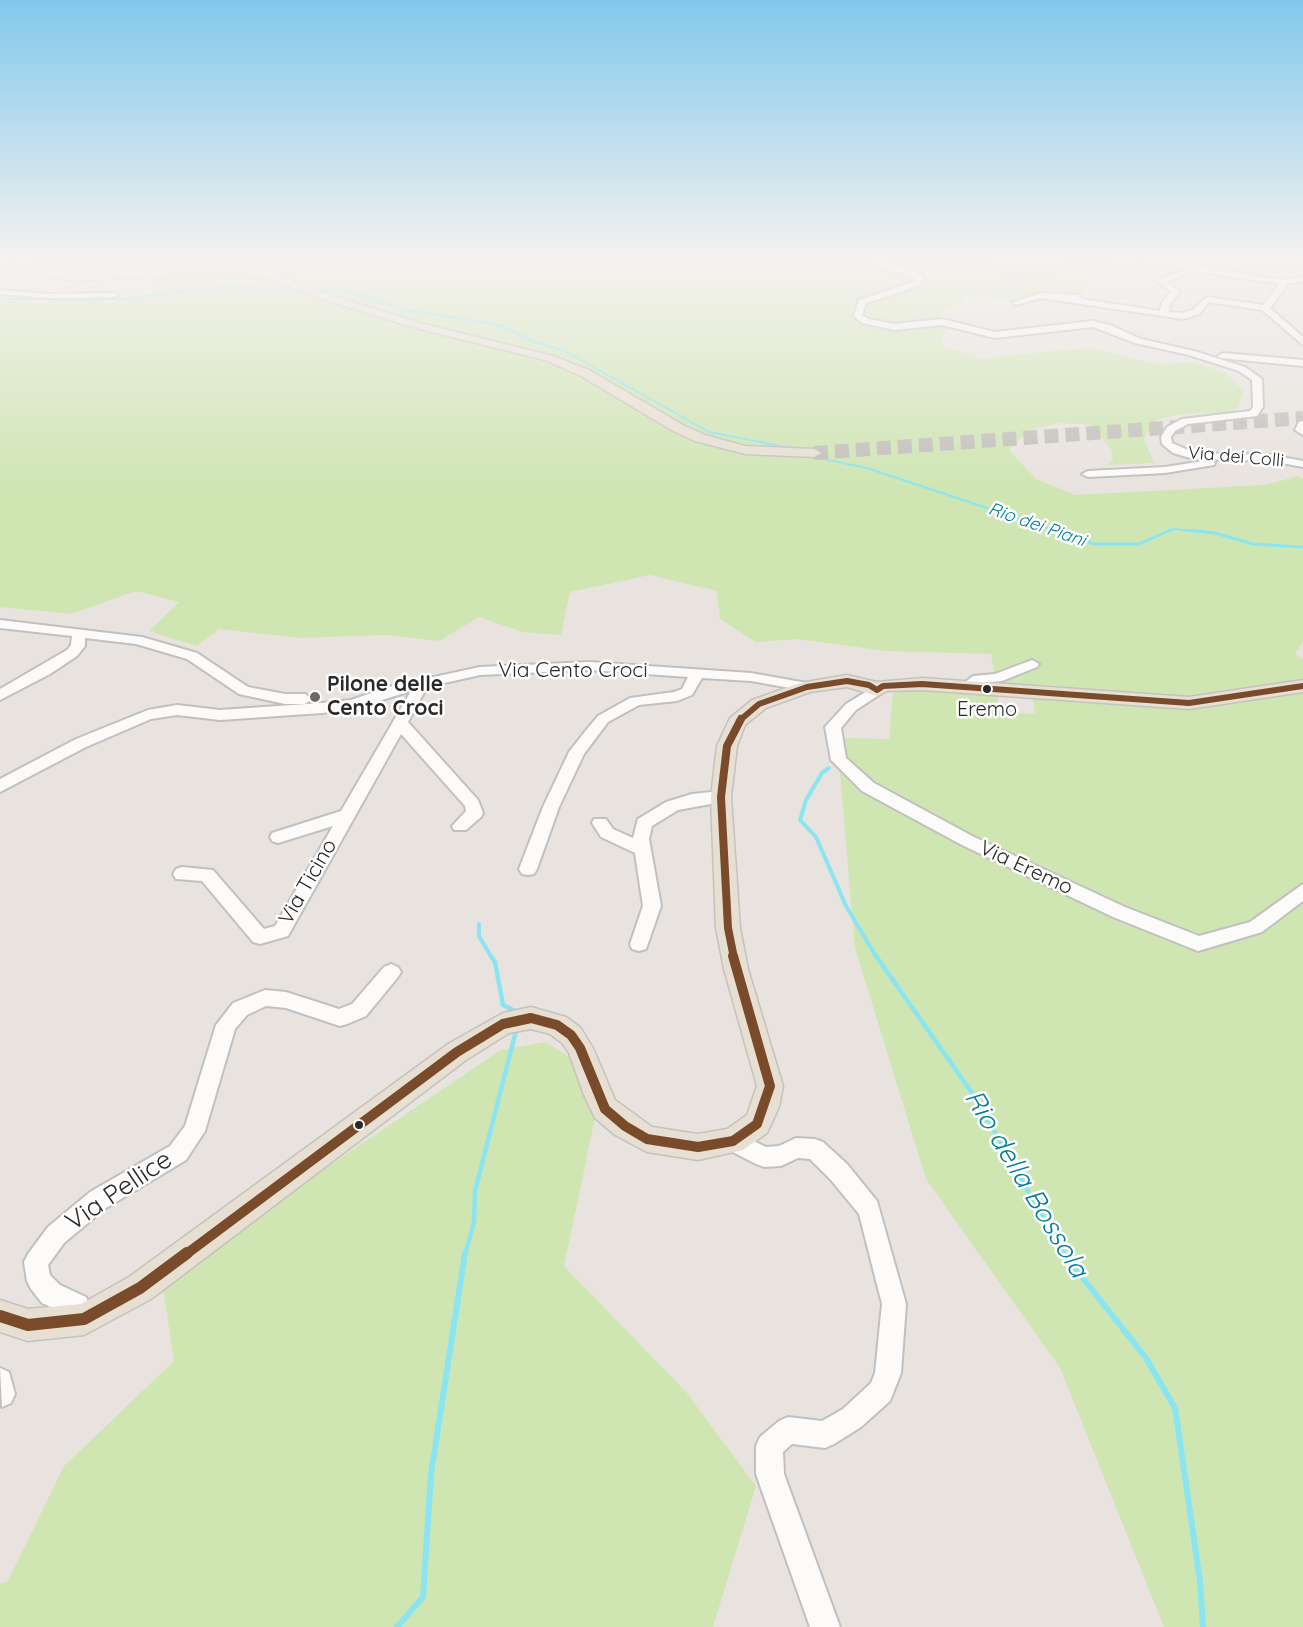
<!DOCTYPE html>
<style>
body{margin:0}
canvas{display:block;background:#e8e3de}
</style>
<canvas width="1303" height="1627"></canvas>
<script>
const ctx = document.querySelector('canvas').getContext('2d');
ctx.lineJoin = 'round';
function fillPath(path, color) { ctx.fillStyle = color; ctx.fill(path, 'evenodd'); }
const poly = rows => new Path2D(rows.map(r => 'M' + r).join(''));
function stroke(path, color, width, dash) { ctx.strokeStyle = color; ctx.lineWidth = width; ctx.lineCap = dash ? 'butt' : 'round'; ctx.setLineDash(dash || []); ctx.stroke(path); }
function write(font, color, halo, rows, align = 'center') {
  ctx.font = font + ' Quicksand,sans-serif'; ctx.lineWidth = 5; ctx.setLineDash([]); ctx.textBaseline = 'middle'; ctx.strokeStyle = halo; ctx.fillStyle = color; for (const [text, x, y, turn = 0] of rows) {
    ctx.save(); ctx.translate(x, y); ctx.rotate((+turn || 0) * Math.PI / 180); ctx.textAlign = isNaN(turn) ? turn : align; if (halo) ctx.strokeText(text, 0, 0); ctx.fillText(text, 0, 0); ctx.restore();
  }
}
const green = poly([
 [0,260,983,260,1011,267,1018,285,1052,276,1065,260,1114,260,1086,282,1082,301,1041,294,1017,303,992,297,967,297,959,304,945,308,938,322,952,324,940,339,945,347,982,358,1088,348,1159,364,1194,362,1227,374,1244,391,1236,412,1183,414,1158,419,1144,439,1154,463,1107,465,1113,459,1112,451,1091,425,1060,423,1029,430,1009,450,1036,479,1075,495,1264,485,1298,476,1303,479,1303,641,1295,654,1303,659,1303,1627,1164,1627,1060,1368,926,1179,855,948,840,773,842,738,889,739,893,693,926,688,998,694,998,711,1035,714,1031,686,996,683,991,654,886,651,798,639,756,642,720,619,717,591,650,575,570,592,561,635,522,632,479,617,439,641,386,635,300,638,219,629,197,646,149,631,179,602,136,591,71,614,0,607,0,300,28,303,82,300,114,303,149,293,160,281,148,276,82,277,0,263],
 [546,1042,574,1060,595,1118,564,1266,686,1392,756,1486,713,1627,0,1627,0,1584,8,1581,64,1466,174,1361,163,1288,308,1180,501,1050]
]);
const cemetery = poly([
 [964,260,1065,260,1052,276,1009,285,1001,283,1000,279,1010,267]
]);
const streamFar4 = poly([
 [309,289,352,292,407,310,500,325,532,341,565,351,709,432,792,448],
 [0,299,115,300,222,287,302,289],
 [809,456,867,468,1059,532],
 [1168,532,1174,529,1202,532]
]);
const streamFar3 = poly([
 [1055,530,1093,544,1139,544,1171,530],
 [1186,530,1215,533,1253,544,1303,547]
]);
const streamFar2 = poly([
 [829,768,822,773,806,800,800,820,816,837,846,906,877,958],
 [479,924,479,936,492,958]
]);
const streamFar1 = poly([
 [491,956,495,962,503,1005,515,1011],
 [876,956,977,1100,1064,1255],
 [465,1255,474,1222,475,1191,516,1031]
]);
const stream = poly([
 [1063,1253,1146,1358,1175,1408,1200,1581,1203,1627],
 [397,1627,423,1597,431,1474,465,1253]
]);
const majorTunnel = poly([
 [814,453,1303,418]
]);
const minor = poly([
 [0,260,3,260,4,264,0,266,0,260],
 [18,260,28,260,47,273,40,275,18,260],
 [874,260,914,270,924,277,919,286,866,303,862,315,868,319,895,324,942,319,995,332,1093,321,1110,325,1141,339,1194,351,1245,367,1262,379,1263,407,1257,416,1188,424,1175,431,1171,437,1172,443,1195,453,1271,455,1303,461,1303,467,1271,461,1194,459,1173,453,1162,444,1161,437,1167,427,1182,419,1250,411,1253,407,1252,380,1239,371,1189,355,1135,343,1093,327,995,338,942,325,895,330,862,323,854,316,859,300,913,282,916,278,881,268,875,265,874,260],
 [1138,260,1158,260,1283,280,1303,277,1303,281,1288,284,1270,308,1303,337,1303,345,1262,310,1209,302,1199,314,1183,319,1041,298,1016,305,1012,303,1041,293,1079,295,1082,299,1160,311,1162,303,1171,292,1157,281,1184,269,1138,260],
 [1194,271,1259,281,1280,284,1263,305,1207,297,1193,310,1183,313,1169,312,1170,304,1180,292,1167,282,1194,271],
 [0,290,49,294,114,293,118,295,114,297,49,298,0,294,0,290],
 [1223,353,1303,360,1303,366,1220,358,1218,356,1223,353],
 [1303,421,1303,435,1295,430,1299,422,1303,421],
 [1210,460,1215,463,1214,465,1165,473,1088,477,1082,474,1088,471,1165,467,1210,460],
 [0,620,142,637,197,653,248,687,285,694,305,694,312,699,305,704,285,704,239,694,187,659,136,644,85,638,85,646,77,656,50,674,0,700,0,689,67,650,71,645,72,636,0,628,0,620],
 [1032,660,1039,664,1037,667,1002,681,981,683,966,691,959,687,973,676,995,674,1032,660],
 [589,662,751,673,807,683,814,687,807,691,751,681,702,678,692,695,677,701,639,705,608,722,584,754,559,807,537,869,534,874,528,875,522,874,519,869,543,807,569,752,587,729,598,716,630,698,674,692,682,689,688,677,589,670,480,675,427,687,408,722,478,800,483,813,481,817,466,830,454,830,452,826,466,811,465,806,401,734,288,936,260,944,253,942,202,881,176,879,173,874,176,869,182,867,213,870,264,929,275,926,333,826,278,843,272,841,270,837,272,833,341,811,411,691,353,709,322,713,220,720,177,715,151,719,86,747,0,792,0,779,76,739,148,710,177,705,220,710,322,703,351,700,392,686,480,667,589,662],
 [877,685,882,687,884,690,882,693,856,710,841,728,846,758,874,783,974,837,1125,907,1199,936,1250,922,1303,884,1303,901,1262,932,1198,951,1113,917,962,845,862,791,831,760,825,727,846,704,877,685],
 [721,791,729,797,727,801,678,810,652,826,649,839,661,906,646,949,639,951,632,949,630,944,643,906,635,853,601,837,592,823,594,819,606,819,613,829,633,838,638,819,666,802,692,794,721,791],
 [391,964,398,967,401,972,398,977,366,1016,347,1024,340,1026,286,1008,266,1006,247,1015,235,1029,205,1131,186,1160,106,1208,64,1243,48,1265,50,1275,60,1285,86,1297,96,1319,93,1328,84,1331,75,1328,68,1315,42,1303,31,1289,27,1281,24,1262,28,1254,48,1227,90,1192,170,1146,185,1126,216,1025,233,1003,265,990,286,992,339,1009,352,1004,384,967,391,964],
 [733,1131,766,1147,779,1146,796,1138,815,1139,823,1142,847,1164,877,1201,906,1304,901,1373,890,1401,861,1427,834,1444,825,1448,792,1444,783,1452,784,1474,840,1627,810,1627,756,1474,756,1446,760,1437,779,1421,788,1417,822,1421,843,1409,871,1383,875,1373,882,1304,859,1214,831,1180,810,1159,798,1158,781,1166,764,1167,756,1164,725,1148,722,1141,725,1134,733,1131],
 [0,1368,9,1372,15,1394,11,1403,2,1407,0,1368]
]);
const major = poly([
 [0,262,75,275,216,267,267,271,330,295,420,323,553,356,589,370,683,425,705,435,745,446,814,449,821,453,814,457,745,454,695,441,673,431,581,376,545,360,412,327,322,299,265,277,216,273,75,281,0,268,0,262],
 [847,675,877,682,922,678,1189,697,1303,680,1303,692,1189,709,922,690,887,691,877,696,847,687,810,692,766,708,745,725,737,746,731,797,740,928,748,969,783,1086,779,1107,767,1133,743,1150,698,1160,647,1152,615,1135,595,1118,584,1095,569,1053,562,1043,550,1034,531,1029,509,1033,466,1060,151,1299,84,1335,28,1341,0,1332,0,1300,28,1309,81,1304,129,1277,448,1044,503,1013,531,1007,566,1017,580,1027,593,1048,615,1100,652,1127,698,1134,727,1129,747,1115,757,1086,724,969,716,928,711,797,717,746,730,718,752,700,800,683,847,675]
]);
const bus1Far3 = poly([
 [739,721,759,704,807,687,847,681,869,685,877,690,883,686,922,684,1189,703,1303,686]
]);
const bus1Far2 = poly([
 [734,958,728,928,721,797,727,746,741,719]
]);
const bus1Far1 = poly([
 [185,1255,457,1052,503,1024,531,1018,557,1025,571,1035,580,1048,605,1109,625,1126,647,1139,698,1147,733,1141,757,1124,770,1086,733,956]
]);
const bus1 = poly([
 [0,1316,28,1325,84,1319,140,1288,187,1253]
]);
const markers = [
 [987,689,5,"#292929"],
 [315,697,6,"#6c6a68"],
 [359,1125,5,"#292929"]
];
const farStreetnames = [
 ["Via dei Colli",1236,457,5]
];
const farWaternames = [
 ["Rio dei Piani",1037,525,19]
];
const busNames = [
 ["Eremo",987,710]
];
const streetNames = [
 ["Via Cento Croci",573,671],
 ["Via Eremo",1026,868,25],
 ["Via Ticino",308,882,-60]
];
const poiNames = [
 ["Pilone delle",327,685],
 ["Cento Croci",327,709]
];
const nearStreetnames = [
 ["Via Pellice",119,1191,-34]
];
const nearWaternames = [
 ["Rio della Bossola",1026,1184,59]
];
fillPath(green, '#cfe6b3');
fillPath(cemetery, '#d7ddc4');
stroke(streamFar4, '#8ae5f1', 2);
stroke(streamFar3, '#8ae5f1', 3);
stroke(streamFar2, '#8ae5f1', 4);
stroke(streamFar1, '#8ae5f1', 4.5);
stroke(stream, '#8ae5f1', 6);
stroke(majorTunnel, '#c2beba', 14, [14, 7]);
stroke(minor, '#c1c0c0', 4);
stroke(major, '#c4c2c0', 3);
fillPath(minor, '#fcfbfa');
fillPath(major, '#e7dfd1');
stroke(bus1Far3, '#7a4b2a', 6);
stroke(bus1Far2, '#7a4b2a', 8);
stroke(bus1Far1, '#7a4b2a', 10);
stroke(bus1, '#7a4b2a', 12);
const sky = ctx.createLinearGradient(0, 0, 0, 488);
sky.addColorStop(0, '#82c8ec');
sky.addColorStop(0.53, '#f5f2f0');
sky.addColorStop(1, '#f5f2f000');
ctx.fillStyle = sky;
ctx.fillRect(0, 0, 1303, 488);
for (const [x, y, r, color] of markers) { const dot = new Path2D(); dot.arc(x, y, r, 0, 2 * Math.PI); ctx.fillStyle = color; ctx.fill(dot); stroke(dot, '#fff', 2); }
write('18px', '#292929', '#fff', farStreetnames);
write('italic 18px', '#027d9e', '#fff', farWaternames);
write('20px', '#292929', '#fff', busNames);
write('21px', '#292929', '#fff', streetNames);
write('bold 21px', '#292929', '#fff', poiNames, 'left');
write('26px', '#292929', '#fff', nearStreetnames);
write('italic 27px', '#027d9e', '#fff', nearWaternames);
</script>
